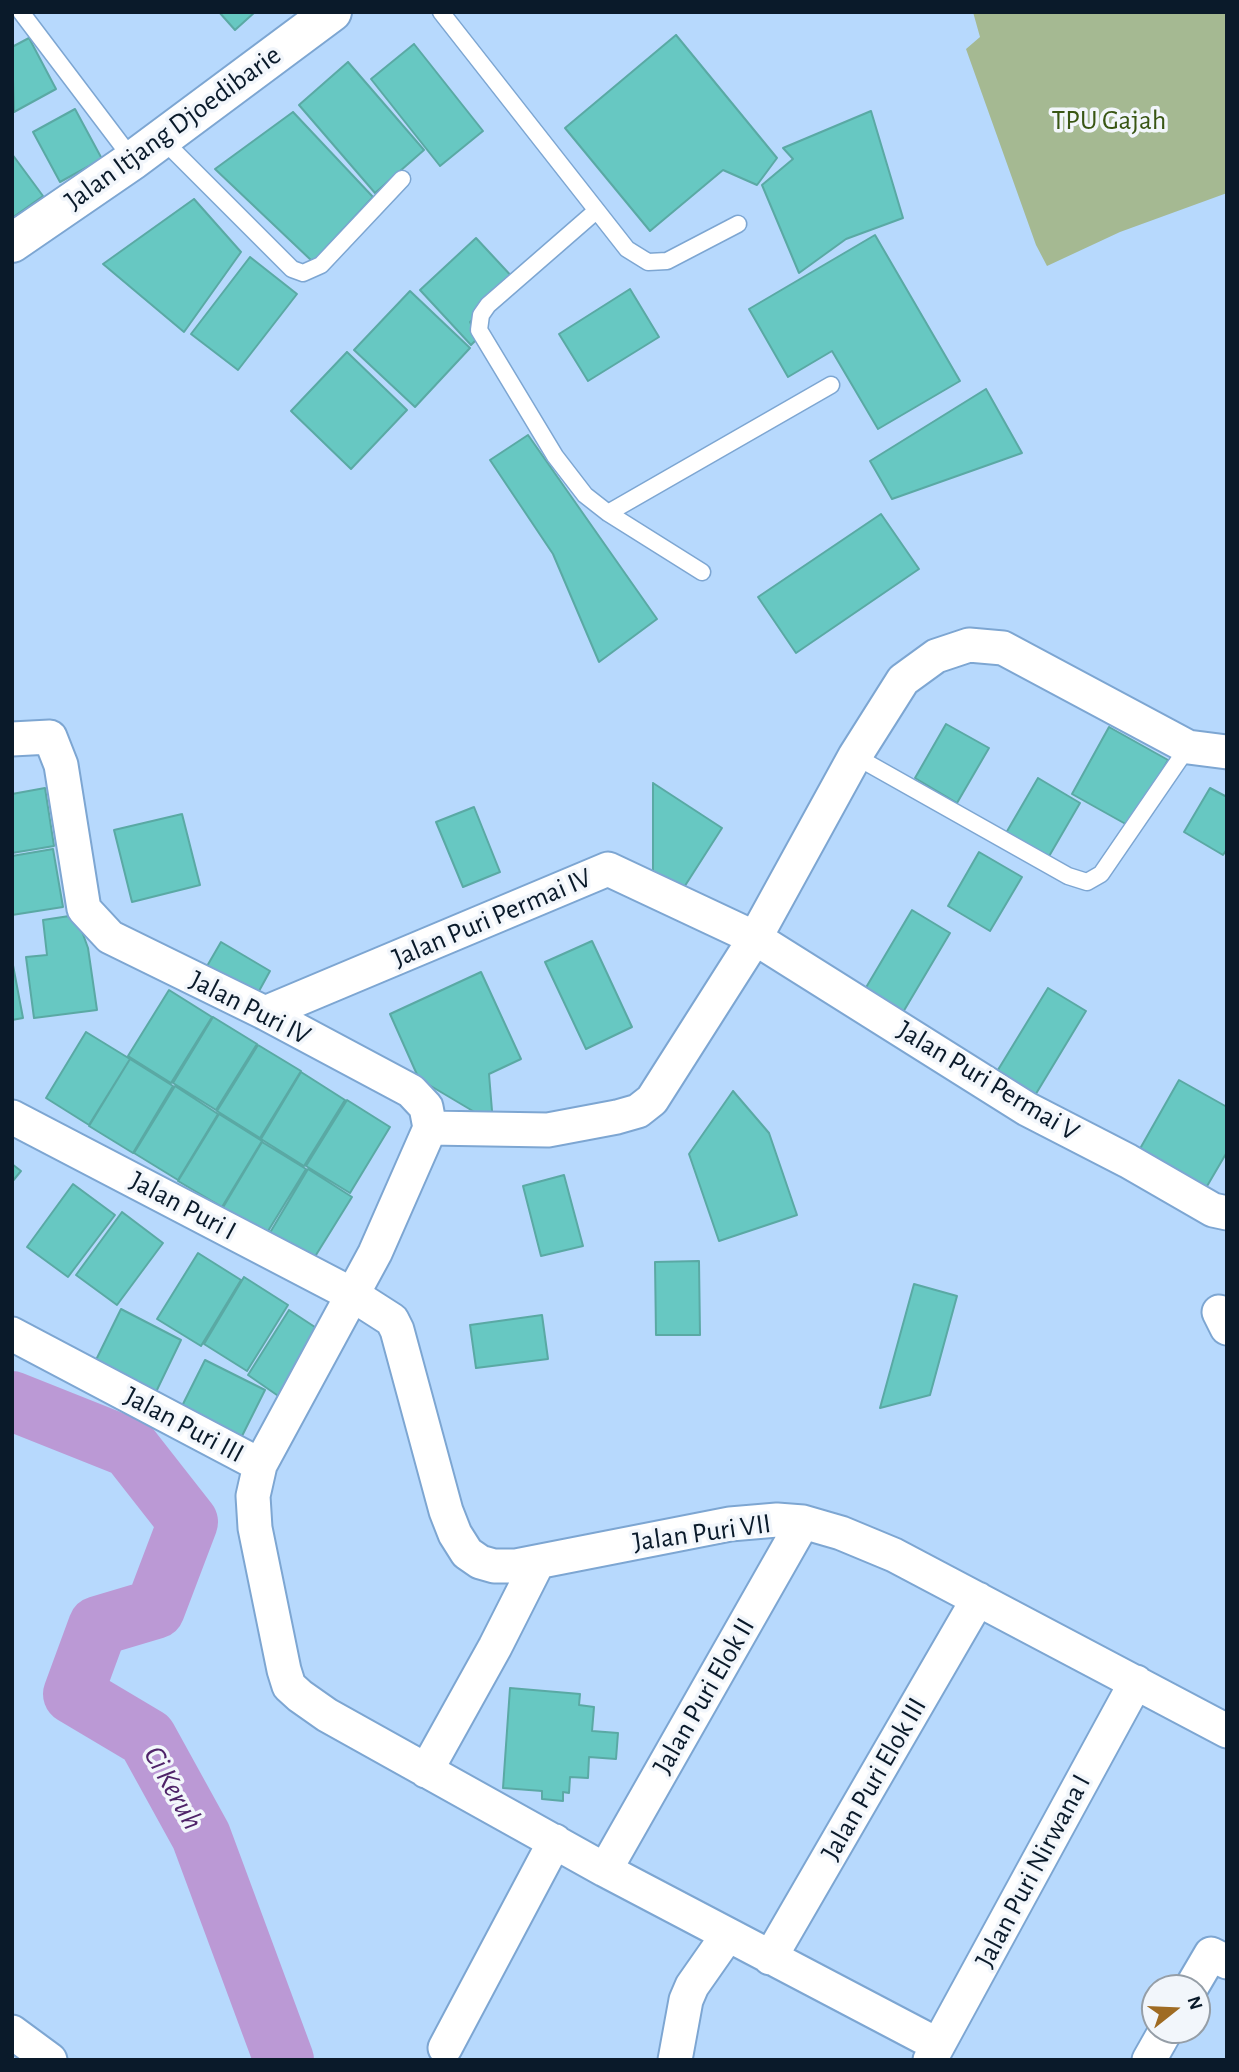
<!DOCTYPE html>
<style>
body{margin:0}
#map{position:relative;width:1239px;height:2072px;overflow:hidden;background:#b7d9fd;font-family:"Alegreya Sans",sans-serif}
canvas{display:block}
.frame{position:absolute;inset:0;border:14px solid #0a1a2a;pointer-events:none}
.north{position:absolute;left:1141px;top:1974px;width:70px;height:70px;box-sizing:border-box;background:#f2f6fb;border:2px solid #959ea7;border-radius:50%;rotate:72deg;font-size:19px;font-weight:700;line-height:28px;text-align:center;color:#0a1a2a}
.north::after{content:'';display:block;margin:auto;width:24px;height:32px;background:#9f6b23;clip-path:polygon(50% 0,100% 100%,50% 72%,0 100%)}
</style>
<div id="map">
<canvas width="1239" height="2072"></canvas>
<div class="frame"></div>
<div class="north">N</div>
</div>
<script>
const ctx = document.querySelector('canvas').getContext('2d');
ctx.lineJoin = 'round';
function fillPath(path, color) { ctx.fillStyle = color; ctx.fill(path, 'evenodd'); }
const poly = rows => new Path2D(rows.map(r => 'M' + r).join(''));
function stroke(path, color, width, dash) { ctx.strokeStyle = color; ctx.lineWidth = width; ctx.lineCap = dash ? 'butt' : 'round'; ctx.setLineDash(dash || []); ctx.stroke(path); }
function write(font, color, halo, rows, align = 'center') {
  ctx.font = font + ' "Alegreya Sans",sans-serif'; ctx.lineWidth = 7; ctx.setLineDash([]); ctx.textBaseline = 'middle'; ctx.strokeStyle = halo; ctx.fillStyle = color; for (const [text, x, y, turn = 0] of rows) {
    ctx.save(); ctx.translate(x, y); ctx.rotate((+turn || 0) * Math.PI / 180); ctx.textAlign = isNaN(turn) ? turn : align; if (halo) ctx.strokeText(text, 0, 0); ctx.fillText(text, 0, 0); ctx.restore();
  }
}
const green = poly([
 [973,12,1227,12,1227,193,1120,232,1047,266,1036,245,966,49,980,37]
]);
const river = poly([
 [12,1401,130,1448,188,1522,155,1609,98,1626,73,1694,147,1738,201,1836,284,2060]
]);
const building = poly([
 [219,12,255,12,235,30,219,12],
 [676,35,777,158,757,185,723,170,650,231,565,128,676,35],
 [29,38,56,89,14,112,12,47,29,38],
 [414,44,483,131,440,166,371,79,414,44],
 [348,62,424,150,375,193,299,105,348,62],
 [75,109,102,159,60,182,33,132,75,109],
 [871,111,903,218,846,239,799,273,762,185,793,159,783,148,871,111],
 [293,112,373,197,313,262,215,169,293,112],
 [12,154,43,196,12,218,12,154],
 [194,199,241,252,184,332,103,264,194,199],
 [875,235,960,381,878,429,832,351,788,377,749,309,875,235],
 [476,238,515,280,470,322,478,338,471,345,420,290,476,238],
 [250,257,297,294,238,370,191,334,250,257],
 [630,289,659,337,588,381,559,334,630,289],
 [410,291,470,348,415,407,354,350,410,291],
 [347,352,407,410,351,469,291,411,347,352],
 [986,389,1022,453,892,499,870,461,986,389],
 [528,435,657,619,599,662,553,554,490,460,528,435],
 [881,514,919,569,796,653,758,597,881,514],
 [946,724,989,748,957,803,915,778,946,724],
 [1109,727,1168,760,1131,827,1072,794,1109,727],
 [1038,778,1080,803,1048,858,1006,833,1038,778],
 [653,783,722,828,681,892,653,874,653,783],
 [45,788,54,846,12,853,12,794,45,788],
 [1210,788,1227,797,1227,849,1223,855,1184,832,1210,788],
 [474,807,500,872,463,887,436,822,474,807],
 [182,814,200,885,132,902,114,830,182,814],
 [53,849,63,907,12,915,12,856,53,849],
 [979,852,1022,877,990,931,948,906,979,852],
 [912,910,950,933,896,1024,858,1001,912,910],
 [76,915,88,948,97,1010,34,1018,26,957,47,955,43,920,76,915],
 [592,941,632,1027,586,1049,545,962,592,941],
 [221,942,270,971,253,1002,203,973,221,942],
 [12,960,23,1018,12,1020,12,960],
 [481,972,521,1059,489,1074,493,1123,419,1079,390,1014,481,972],
 [1048,988,1086,1011,1031,1102,993,1078,1048,988],
 [169,990,212,1017,171,1083,128,1056,169,990],
 [213,1017,257,1044,216,1110,173,1083,213,1017],
 [86,1032,130,1059,89,1125,46,1098,86,1032],
 [258,1045,301,1071,260,1138,217,1111,258,1045],
 [130,1059,173,1086,133,1153,89,1126,130,1059],
 [301,1072,345,1100,304,1166,261,1139,301,1072],
 [1179,1080,1227,1107,1227,1152,1203,1193,1137,1154,1179,1080],
 [175,1086,218,1114,178,1180,134,1153,175,1086],
 [733,1091,769,1133,797,1215,719,1241,689,1154,733,1091],
 [347,1100,390,1127,350,1193,306,1166,347,1100],
 [219,1114,262,1141,222,1207,178,1181,219,1114],
 [262,1142,306,1169,265,1236,222,1209,262,1142],
 [12,1164,21,1171,12,1182,12,1164],
 [308,1169,352,1197,311,1263,268,1236,308,1169],
 [564,1175,583,1246,541,1256,523,1186,564,1175],
 [73,1184,115,1215,68,1277,27,1247,73,1184],
 [122,1212,163,1243,117,1305,76,1275,122,1212],
 [198,1253,241,1280,201,1346,157,1319,198,1253],
 [699,1261,700,1335,656,1335,655,1262,699,1261],
 [244,1277,288,1305,247,1371,204,1344,244,1277],
 [914,1284,957,1296,930,1395,880,1408,914,1284],
 [121,1309,181,1340,155,1394,94,1364,121,1309],
 [289,1310,327,1335,287,1402,248,1375,289,1310],
 [542,1315,548,1359,476,1368,470,1325,542,1315],
 [205,1360,265,1390,238,1444,178,1414,205,1360],
 [510,1688,580,1694,579,1705,594,1707,592,1731,618,1733,616,1759,589,1757,588,1778,570,1777,569,1793,563,1792,563,1801,542,1799,542,1791,503,1788,510,1688]
]);
const lane = poly([
 [21,12,133,160],
 [441,12,627,249,648,262,667,261,738,224],
 [162,139,292,269,303,273,321,265,402,179],
 [596,211,488,305,481,315,479,330,555,456,585,495,608,513,702,572],
 [608,513,831,385],
 [855,756,1068,876,1087,882,1101,874,1188,747]
]);
const street = poly([
 [12,739,50,737,61,765,84,909,110,937,265,1013,411,1091,426,1107,430,1128,375,1253,260,1465,12,1334],
 [265,1013,608,869,755,938,1027,1109,1128,1161,1213,1210,1227,1213],
 [12,1117,353,1295,392,1320,397,1330,446,1511,455,1534,467,1553,480,1562,494,1566,516,1566,730,1524,777,1520,803,1522,841,1533,894,1555,1227,1731],
 [430,1128,548,1130,617,1117,638,1111,652,1100,755,938,855,756,903,680,936,656,969,645,1003,648,1188,747,1227,752],
 [1219,1312,1227,1328],
 [260,1465,253,1496,255,1528,284,1670,289,1686,300,1696,327,1715,605,1870,938,2045],
 [426,1771,495,1647,538,1562],
 [605,1870,803,1522],
 [770,1958,978,1599],
 [1191,1988,1211,1954,1227,1962],
 [12,2032,50,2060],
 [445,2048,555,1841],
 [675,2060,686,2000,692,1986,727,1936],
 [930,2060,1136,1682],
 [1149,2060,1166,2030]
]);
const secondary = poly([
 [12,243,133,160,332,12]
]);
const parkNames = [
 ["TPU Gajah",1109,121]
];
const streetNames = [
 ["Jalan Itjang Djoedibarie",173,128,-36],
 ["Jalan Puri Permai IV",492,918,-23],
 ["Jalan Puri IV",250,1008,27],
 ["Jalan Puri Permai V",988,1081,31],
 ["Jalan Puri I",183,1206,28],
 ["Jalan Puri III",184,1425,28],
 ["Jalan Puri VII",702,1533,-8],
 ["Jalan Puri Elok II",704,1696,-60],
 ["Jalan Puri Elok III",874,1779,-60],
 ["Jalan Puri Nirwana I",1033,1871,-62]
];
const waterNames = [
 ["Ci Keruh",173,1788,61]
];
fillPath(green, '#a5b992');
stroke(river, '#bb99d5', 60);
fillPath(building, '#67c8c2');
stroke(building, '#5aa9a4', 2);
stroke(lane, '#7da6d2', 19);
stroke(street, '#7da6d2', 37);
stroke(secondary, '#7da6d2', 42);
stroke(lane, '#fff', 16);
stroke(street, '#fff', 33);
stroke(secondary, '#fff', 38);
write('28px', '#395614', '#f2f6fb', parkNames);
write('28px', '#0a1a2a', '#f2f6fb', streetNames);
write('italic 30px', '#4f2369', '#f2f6fb', waterNames);
</script>
